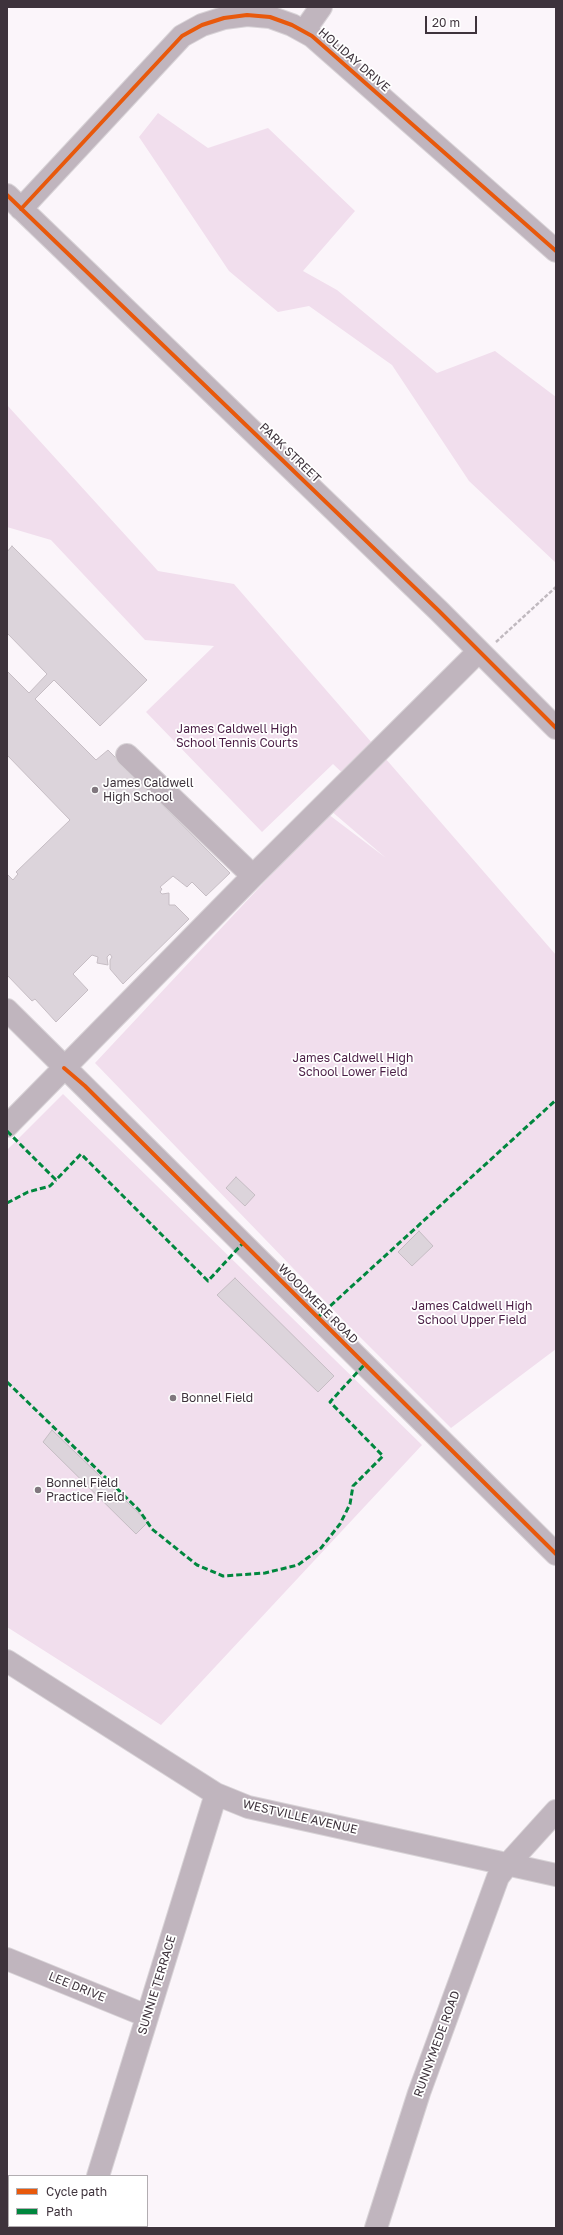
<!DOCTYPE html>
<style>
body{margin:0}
#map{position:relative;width:563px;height:2235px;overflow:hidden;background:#fbf5fa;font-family:"Golos Text",sans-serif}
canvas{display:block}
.frame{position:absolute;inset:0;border:8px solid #3e333c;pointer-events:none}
.legend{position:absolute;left:8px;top:2175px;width:140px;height:52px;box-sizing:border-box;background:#fff;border:1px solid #b2adb1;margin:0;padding:5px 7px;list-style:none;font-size:12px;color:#3e333c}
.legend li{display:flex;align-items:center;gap:8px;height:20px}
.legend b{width:20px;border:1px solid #b2adb1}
.scale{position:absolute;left:425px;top:16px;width:52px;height:18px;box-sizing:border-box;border:2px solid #3e333c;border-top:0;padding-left:5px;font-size:12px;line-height:14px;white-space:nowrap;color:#3e333c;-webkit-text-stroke:3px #fff;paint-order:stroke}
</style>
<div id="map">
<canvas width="563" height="2235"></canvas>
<div class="frame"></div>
<ul class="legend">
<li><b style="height:5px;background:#e8590c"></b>Cycle path</li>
<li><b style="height:5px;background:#00873e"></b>Path</li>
</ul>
<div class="scale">20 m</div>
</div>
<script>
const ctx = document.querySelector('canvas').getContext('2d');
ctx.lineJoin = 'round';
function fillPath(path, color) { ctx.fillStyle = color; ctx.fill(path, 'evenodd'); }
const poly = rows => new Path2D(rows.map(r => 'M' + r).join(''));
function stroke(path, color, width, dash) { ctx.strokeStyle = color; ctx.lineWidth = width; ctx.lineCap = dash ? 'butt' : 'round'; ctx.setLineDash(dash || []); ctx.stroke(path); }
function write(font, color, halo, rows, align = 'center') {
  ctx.font = font + ' "Golos Text",sans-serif'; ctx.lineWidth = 3.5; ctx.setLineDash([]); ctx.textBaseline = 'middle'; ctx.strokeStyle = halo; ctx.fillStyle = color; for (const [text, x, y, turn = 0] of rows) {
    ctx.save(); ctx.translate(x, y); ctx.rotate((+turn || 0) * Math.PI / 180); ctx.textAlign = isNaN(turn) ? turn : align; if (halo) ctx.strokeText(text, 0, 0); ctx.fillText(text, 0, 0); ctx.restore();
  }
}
const green = poly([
 [158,113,208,148,268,128,355,211,303,271,337,290,437,373,495,351,556,397,556,563,469,481,392,365,309,306,278,312,229,271,139,137],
 [7,405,158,571,234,584,556,955,556,1349,451,1428,346,1323,95,1063,328,814,386,858,330,810,355,785,333,764,262,832,146,712,214,646,145,640,51,540,7,527],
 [63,1094,422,1445,161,1725,7,1627,7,1150]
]);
const building = poly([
 [12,546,147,680,100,726,54,680,35,699,96,760,108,750,230,873,206,896,192,882,187,887,173,876,160,887,162,889,160,892,162,894,169,893,169,905,175,905,189,919,123,984,110,969,110,960,112,957,110,954,107,957,108,965,97,963,98,957,92,955,73,974,88,990,56,1022,35,999,32,1001,7,975,7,874,13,880,18,874,16,872,70,820,7,755,7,671,29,693,47,674,7,633,7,552,12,546],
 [236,1177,255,1195,245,1206,226,1188,236,1177],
 [419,1231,433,1246,412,1266,398,1252,419,1231],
 [235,1278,334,1376,318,1392,217,1295,235,1278],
 [52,1430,148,1522,136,1534,43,1442,52,1430]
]);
const path = poly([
 [496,642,556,587]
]);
const minor = poly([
 [304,31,321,7],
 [7,195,439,611,556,728],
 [21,209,182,36,202,25,224,18,247,15,270,17,292,25,312,36,556,251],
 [127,755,253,876],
 [7,1010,556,1554],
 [7,1126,253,876,479,651],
 [7,1661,216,1794,248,1807,556,1875],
 [7,1959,147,2016],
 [98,2176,216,1794],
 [82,2228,82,2226],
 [376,2228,419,2093,498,1877,508,1864,556,1811]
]);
const quiet = poly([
 [7,1131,56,1180,81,1154,208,1281,243,1243],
 [7,1203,28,1192,50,1186,56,1180],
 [317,1318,556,1100],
 [7,1382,139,1510,152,1529,197,1565,223,1576,265,1573,298,1565,321,1548,340,1524,350,1504,353,1486,383,1456,330,1402,364,1365]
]);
const cycleway = poly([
 [7,195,439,611,556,728],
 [21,209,182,36,202,25,224,18,247,15,270,17,292,25,312,36,556,251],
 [64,1068,85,1086,556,1554]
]);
const markers = [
 [95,790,4,"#80777e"],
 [173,1398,4,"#80777e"],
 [38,1490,4,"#80777e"]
];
const streetNames = [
 ["HOLIDAY DRIVE",354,60,41],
 ["PARK STREET",290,453,44],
 ["WOODMERE ROAD",318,1304,45],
 ["WESTVILLE AVENUE",300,1817,13],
 ["SUNNIE TERRACE",157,1985,-73],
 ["LEE DRIVE",77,1987,22],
 ["RUNNYMEDE ROAD",437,2044,-70]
];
const parkNames = [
 ["James Caldwell High",237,729],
 ["School Tennis Courts",237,743],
 ["James Caldwell High",353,1058],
 ["School Lower Field",353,1072],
 ["James Caldwell High",472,1306],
 ["School Upper Field",472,1320]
];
const poiNames = [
 ["James Caldwell",103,783],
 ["High School",103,797],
 ["Bonnel Field",181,1398],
 ["Bonnel Field",46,1483],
 ["Practice Field",46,1497]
];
fillPath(green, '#f1deed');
fillPath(building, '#dcd4db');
stroke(building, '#c6bdc4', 1);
stroke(minor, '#d8d3d7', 24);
stroke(path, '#c0b9bf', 2.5, [4, 2]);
stroke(minor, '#c0b5be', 22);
stroke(quiet, '#00873e', 3, [6, 3]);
stroke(cycleway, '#e8590c', 4);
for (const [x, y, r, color] of markers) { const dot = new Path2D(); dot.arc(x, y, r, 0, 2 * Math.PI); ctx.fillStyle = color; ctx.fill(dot); stroke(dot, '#fff', 1.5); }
write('12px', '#3e333c', '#fff', streetNames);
write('12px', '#4a1d45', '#fff', parkNames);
write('12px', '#3e333c', '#fff', poiNames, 'left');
</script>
